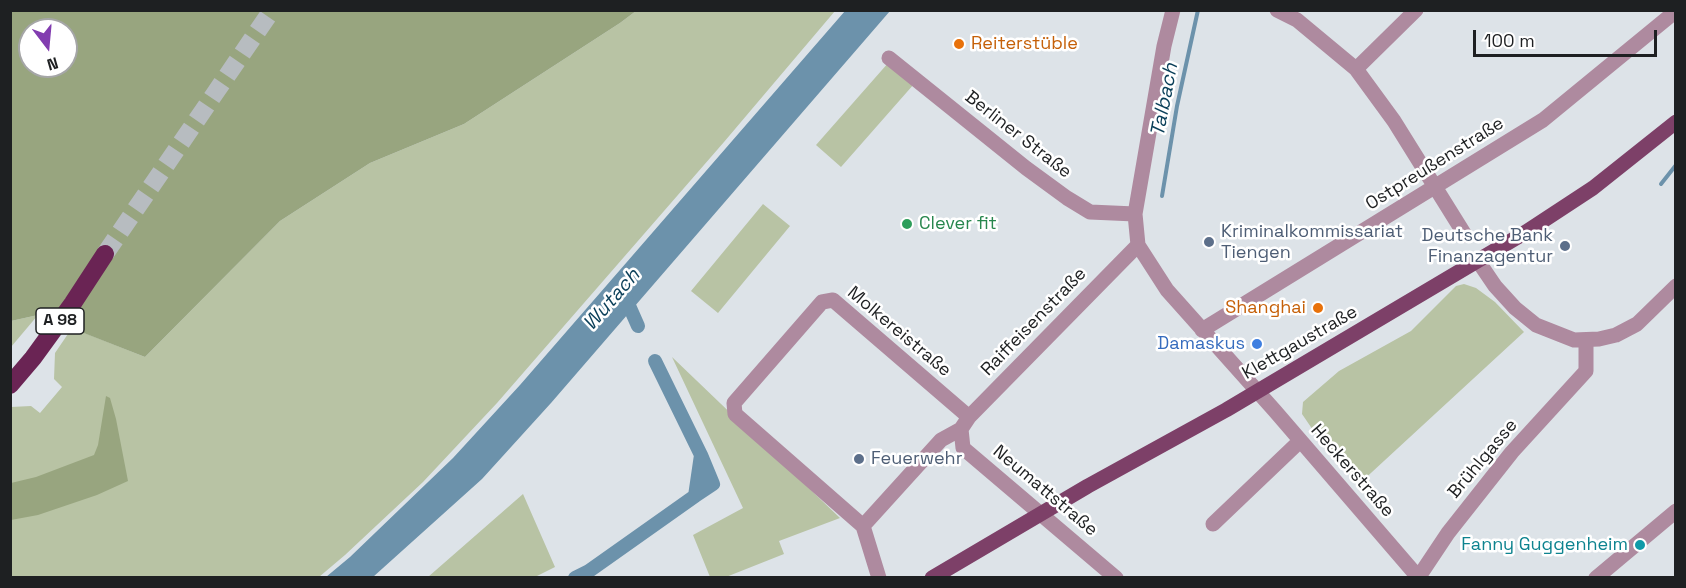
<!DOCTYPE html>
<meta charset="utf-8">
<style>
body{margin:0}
#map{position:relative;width:1686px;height:588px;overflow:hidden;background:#dde3e8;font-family:"Space Grotesk",sans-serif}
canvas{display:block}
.frame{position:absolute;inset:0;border:12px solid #1e2022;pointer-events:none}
.north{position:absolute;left:18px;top:18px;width:60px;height:60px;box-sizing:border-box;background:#fff;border:2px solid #a5a6a7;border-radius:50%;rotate:164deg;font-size:16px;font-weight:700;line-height:24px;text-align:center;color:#1e2022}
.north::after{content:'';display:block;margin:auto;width:21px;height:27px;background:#823db0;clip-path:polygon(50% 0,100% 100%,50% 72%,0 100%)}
.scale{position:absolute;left:1473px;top:30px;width:184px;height:27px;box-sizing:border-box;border:3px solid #1e2022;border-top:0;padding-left:8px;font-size:18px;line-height:21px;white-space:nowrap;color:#1e2022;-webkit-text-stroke:4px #fff;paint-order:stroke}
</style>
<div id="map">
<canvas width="1686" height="588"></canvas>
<div class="frame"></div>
<div class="north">N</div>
<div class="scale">100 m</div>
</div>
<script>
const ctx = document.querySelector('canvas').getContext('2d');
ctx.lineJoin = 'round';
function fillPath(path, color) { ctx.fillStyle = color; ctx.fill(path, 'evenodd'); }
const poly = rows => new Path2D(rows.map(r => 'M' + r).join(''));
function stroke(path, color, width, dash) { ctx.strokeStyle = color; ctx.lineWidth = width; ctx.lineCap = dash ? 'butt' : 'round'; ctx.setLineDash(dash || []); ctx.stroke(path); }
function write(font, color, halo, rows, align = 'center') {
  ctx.font = font + ' "Space Grotesk",sans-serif'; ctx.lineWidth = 5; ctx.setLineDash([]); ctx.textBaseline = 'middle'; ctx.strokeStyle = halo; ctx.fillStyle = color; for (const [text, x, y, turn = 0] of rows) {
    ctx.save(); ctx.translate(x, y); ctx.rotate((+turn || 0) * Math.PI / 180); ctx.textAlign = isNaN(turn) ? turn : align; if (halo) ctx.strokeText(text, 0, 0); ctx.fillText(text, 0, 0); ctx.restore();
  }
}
const green = poly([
 [636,11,835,11,724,142,497,403,423,482,345,555,319,577,11,578,11,407,31,406,40,413,62,387,54,379,55,353,72,328,145,357,280,221,370,163,464,124,620,23],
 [889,62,914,84,841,167,816,145],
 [763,204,790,226,718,313,691,291],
 [1464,284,1476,288,1495,302,1524,332,1359,484,1330,455,1302,414,1303,402,1339,371,1411,331,1456,286],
 [38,315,11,347,11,321],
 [672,357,840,518,779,541,784,554,726,577,710,577,693,535,743,508],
 [523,494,555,567,535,577,428,577]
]);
const forest = poly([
 [10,11,636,11,620,23,464,124,370,163,280,221,145,357,38,315,11,321],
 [30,30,66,30,66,66,30,66],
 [106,396,110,398,116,419,128,481,97,495,38,515,11,520,11,483,36,477,94,455,98,445]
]);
const water = poly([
 [845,11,890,11,551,403,482,479,373,577,326,577,350,557,453,458,520,385]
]);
const stream = poly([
 [1661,184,1676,165],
 [1162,196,1177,106,1198,10]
]);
const canal = poly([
 [623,292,638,326],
 [695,496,713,484,701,455],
 [575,578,589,571,695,496,701,455,655,361]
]);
const highwayTunnel = poly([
 [105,254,272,10]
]);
const minor = poly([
 [1173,10,1164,46,1135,214,1138,245,1167,290,1275,411,1418,577],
 [1277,10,1297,20,1356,69,1394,121,1465,235],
 [889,58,1026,168,1067,198,1090,212,1135,214],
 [1356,69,1416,10],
 [1478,261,1495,286,1515,308,1536,325,1574,340,1599,339,1616,335,1637,324,1676,286],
 [1202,330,1543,120,1676,11],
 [961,429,963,448,1116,578],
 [1213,524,1300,441],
 [863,526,941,440,961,429,969,417,1138,245],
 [879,578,863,526,735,414,734,403,822,302,833,300,969,417],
 [1418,578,1448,533,1512,452,1586,371,1586,341],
 [1596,578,1676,511]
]);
const major = poly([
 [932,578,1088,486,1226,410,1526,232,1593,188,1676,122]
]);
const highway = poly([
 [10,385,33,358,73,303,105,254]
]);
const markers = [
 [959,44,6,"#e8710a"],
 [907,224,6,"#2e9e5b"],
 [1209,242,6,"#5c6f8a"],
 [1565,246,6,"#5c6f8a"],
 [1318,308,6,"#e8710a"],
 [1257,344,6,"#3f7fe0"],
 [859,459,6,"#5c6f8a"],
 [1640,545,6,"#0f9aa8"]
];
const shields = [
 [60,321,48]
];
const shieldNames = [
 ["A 98",60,321]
];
const foodNames = [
 ["Reiterstüble",971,44],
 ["Shanghai",1306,308,"right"]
];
const streetNames = [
 ["Berliner Straße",1018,135,38],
 ["Ostpreußenstraße",1435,164,-32],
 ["Raiffeisenstraße",1034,322,-46],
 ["Molkereistraße",899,332,40],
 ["Klettgaustraße",1300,343,-30],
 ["Brühlgasse",1483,459,-50],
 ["Heckerstraße",1352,471,49],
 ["Neumattstraße",1045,491,40]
];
const leisureNames = [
 ["Clever fit",919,224]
];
const serviceNames = [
 ["Kriminalkommissariat",1221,232],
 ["Tiengen",1221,253],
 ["Deutsche Bank",1553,236,"right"],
 ["Finanzagentur",1553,257,"right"],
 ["Feuerwehr",871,459]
];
const shopNames = [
 ["Damaskus",1245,344]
];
const cultureNames = [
 ["Fanny Guggenheim",1628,545]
];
const waterNames = [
 ["Talbach",1165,100,-79],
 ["Wutach",612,300,-49]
];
fillPath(green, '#b8c3a4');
fillPath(forest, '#98a57f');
fillPath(water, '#6c92ab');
stroke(stream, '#6c92ab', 4);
stroke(canal, '#6c92ab', 14);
stroke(highwayTunnel, '#b7bcc0', 18, [18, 9]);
stroke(minor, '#ae8a9f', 15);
stroke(major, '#7d4068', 15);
stroke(highway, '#6a2454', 18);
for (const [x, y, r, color] of markers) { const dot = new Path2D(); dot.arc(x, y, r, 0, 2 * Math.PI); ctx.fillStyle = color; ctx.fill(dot); stroke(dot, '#fff', 2); }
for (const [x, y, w] of shields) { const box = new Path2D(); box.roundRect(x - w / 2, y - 13, w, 26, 4.5); ctx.fillStyle = '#fff'; ctx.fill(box); stroke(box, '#1e2022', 1.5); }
write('bold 16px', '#1e2022', null, shieldNames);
write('18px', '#c56008', '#fff', foodNames, 'left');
write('18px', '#1e2022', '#fff', streetNames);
write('18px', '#27864d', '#fff', leisureNames, 'left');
write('18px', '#4e5e75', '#fff', serviceNames, 'left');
write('18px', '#366cbe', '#fff', shopNames, 'right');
write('18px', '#0d838f', '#fff', cultureNames, 'right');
write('italic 20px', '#0a3f59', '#fff', waterNames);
</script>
